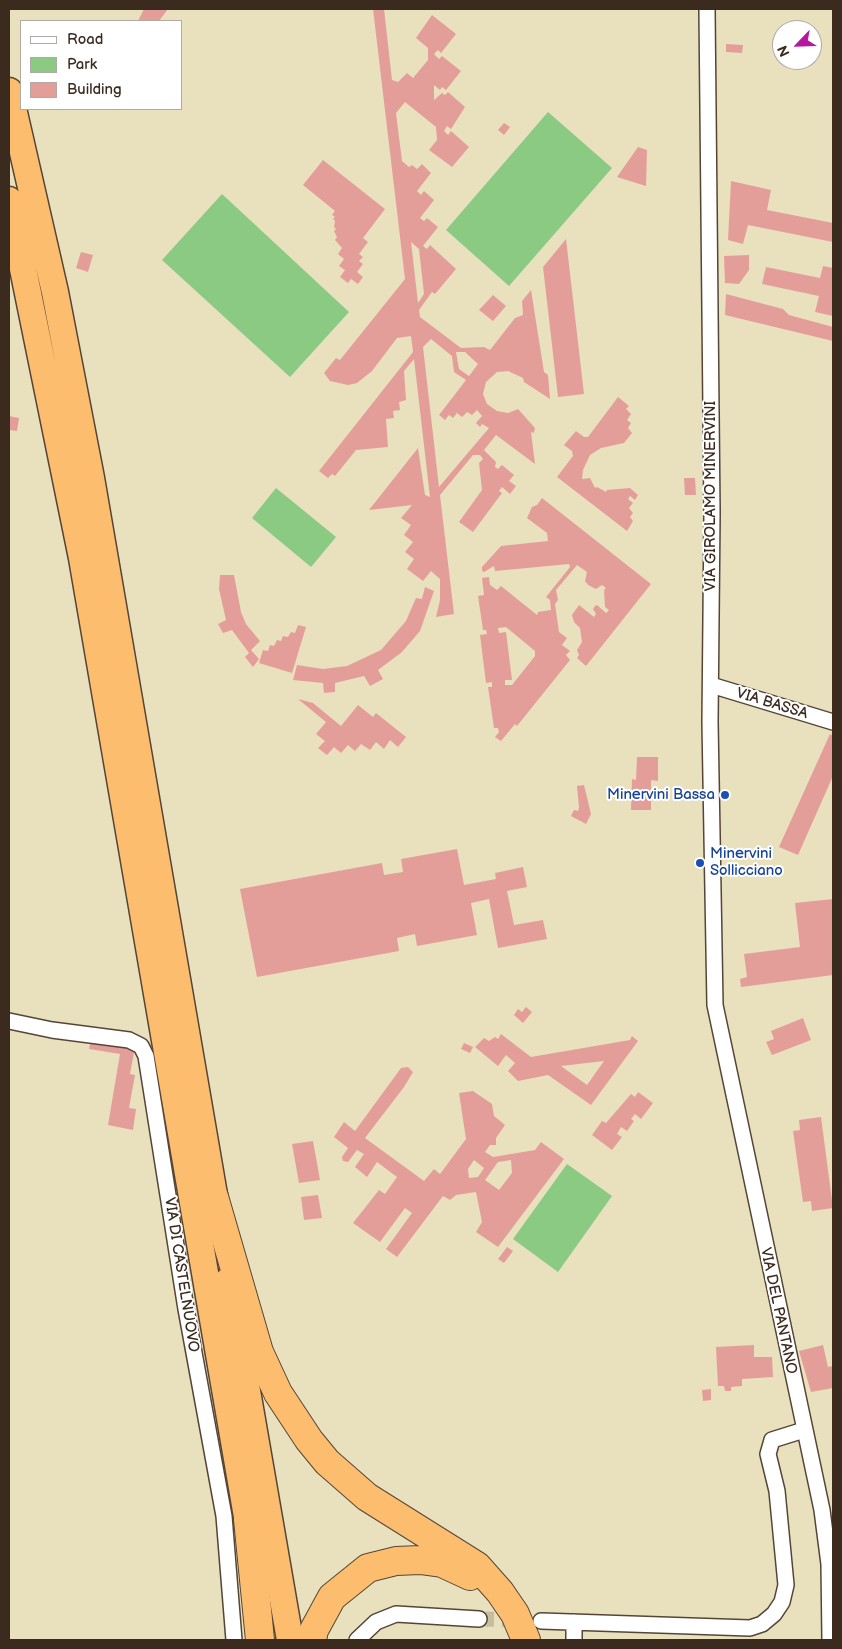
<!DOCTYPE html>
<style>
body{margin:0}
#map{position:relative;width:842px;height:1649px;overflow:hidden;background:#e9e0be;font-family:"Balsamiq Sans",sans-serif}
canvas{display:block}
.frame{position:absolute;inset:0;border:10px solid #3b2a1e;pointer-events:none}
.legend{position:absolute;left:20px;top:20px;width:162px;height:90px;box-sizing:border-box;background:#fff;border:1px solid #b1aaa5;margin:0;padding:6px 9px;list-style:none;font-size:15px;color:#3b2a1e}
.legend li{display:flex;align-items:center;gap:10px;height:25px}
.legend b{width:25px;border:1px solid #b1aaa5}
.north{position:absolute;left:772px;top:20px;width:50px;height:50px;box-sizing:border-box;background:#fff;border:1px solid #b1aaa5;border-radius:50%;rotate:246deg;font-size:14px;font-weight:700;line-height:20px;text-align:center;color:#3b2a1e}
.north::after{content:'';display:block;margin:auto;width:18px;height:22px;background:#b5179e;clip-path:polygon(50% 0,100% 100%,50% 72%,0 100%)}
</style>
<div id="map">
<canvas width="842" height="1649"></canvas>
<div class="frame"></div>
<ul class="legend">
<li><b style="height:6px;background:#fff"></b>Road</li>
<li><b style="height:14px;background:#8aca82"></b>Park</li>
<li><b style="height:14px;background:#e49e99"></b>Building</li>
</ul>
<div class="north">N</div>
</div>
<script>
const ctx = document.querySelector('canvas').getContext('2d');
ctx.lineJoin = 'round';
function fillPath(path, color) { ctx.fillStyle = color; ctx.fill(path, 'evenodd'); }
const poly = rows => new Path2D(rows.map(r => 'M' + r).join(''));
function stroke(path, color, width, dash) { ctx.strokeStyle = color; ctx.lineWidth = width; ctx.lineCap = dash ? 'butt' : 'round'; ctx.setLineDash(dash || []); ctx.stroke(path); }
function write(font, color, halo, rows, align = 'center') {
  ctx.font = font + ' "Balsamiq Sans",sans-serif'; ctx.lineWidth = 4; ctx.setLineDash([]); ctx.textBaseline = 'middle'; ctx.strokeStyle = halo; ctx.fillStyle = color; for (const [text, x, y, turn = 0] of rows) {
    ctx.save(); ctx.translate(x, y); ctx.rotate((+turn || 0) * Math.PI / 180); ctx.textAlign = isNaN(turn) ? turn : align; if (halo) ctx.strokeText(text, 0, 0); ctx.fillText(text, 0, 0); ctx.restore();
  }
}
const green = poly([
 [548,112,612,168,509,286,446,230],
 [222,194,349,312,290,377,162,260],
 [276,488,336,537,311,567,252,518],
 [567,1164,612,1196,558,1272,513,1239]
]);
const building = poly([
 [144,9,168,9,159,21,138,21],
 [373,9,384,9,392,80,398,82,407,73,413,78,428,60,428,48,416,38,432,15,456,34,441,53,438,50,434,54,439,59,442,56,461,71,446,90,442,87,440,90,434,85,434,100,442,93,445,95,448,92,465,107,451,129,447,126,444,131,448,135,451,131,469,147,452,167,429,150,437,140,436,127,405,102,396,113,402,161,409,167,412,165,417,169,422,164,431,173,417,191,421,195,424,191,434,200,420,218,424,221,427,218,438,227,423,246,427,249,430,245,456,269,435,294,432,292,419,310,420,317,461,348,484,347,490,350,515,318,523,315,522,301,531,290,544,372,548,375,550,399,524,382,523,378,508,371,497,372,486,382,483,394,487,404,497,411,508,413,518,409,535,428,534,433,531,432,535,464,496,435,484,450,496,462,495,467,498,469,502,465,514,475,509,481,516,486,510,494,502,487,499,491,502,493,473,532,459,522,482,490,479,463,483,459,480,455,473,455,440,495,454,614,436,617,440,600,440,579,431,571,423,581,407,569,414,559,405,552,413,542,404,535,411,525,401,518,412,505,369,510,418,448,425,495,430,497,414,359,404,371,406,400,399,402,400,410,393,411,394,418,386,419,388,447,356,450,335,476,332,474,328,478,319,471,413,352,411,336,397,338,372,371,357,383,348,385,330,381,324,373,336,358,340,360,405,279],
 [411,242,419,249,424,294,418,303],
 [431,339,452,356,454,372,466,380,439,415,445,420,449,415,453,418,457,413,462,417,467,412,472,415,477,410,482,416,476,423,480,427,482,424,489,428,439,487,423,347],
 [456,352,465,352,478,364,469,376,459,369],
 [726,44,743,45,742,53,726,52],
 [504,123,510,127,504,135,498,130],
 [638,147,647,150,646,186,617,177],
 [323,160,385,209,363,238,368,242,359,254,363,257,359,261,363,264,357,272,363,277,358,284,351,279,348,283,340,277,345,270,339,266,344,259,338,254,342,248,335,240,337,237,334,231,336,229,334,227,335,221,333,219,335,217,332,215,335,211,303,185],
 [731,181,771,190,767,210,833,223,833,242,748,225,743,244,728,240],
 [566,239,584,394,558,397,543,267],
 [81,252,93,255,88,272,76,268],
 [749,255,749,270,739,284,725,283,724,256],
 [823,266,833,268,833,316,815,312,819,296,762,284,766,267,820,278],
 [726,294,783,309,789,315,833,327,833,341,725,315],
 [493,295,506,306,493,321,479,310],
 [618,397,629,406,626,409,631,414,627,420,631,423,628,428,632,433,624,443,601,448,590,455,583,470,582,479,590,478,595,488,597,487,606,492,607,490,630,488,638,495,635,500,630,496,628,499,633,503,629,508,633,513,630,517,633,521,627,531,557,477,573,456,572,451,564,445,576,431,584,437,588,437],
 [9,416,19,418,17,431,9,430],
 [684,478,695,478,696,495,685,495],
 [542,498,651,584,586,666,577,658,579,655,577,650,582,642,580,628,574,622,572,615,579,605,594,617,596,614,593,609,595,606,597,605,606,613,609,610,605,607,604,590,606,588,602,585,596,589,588,585,585,581,587,572,577,565,556,590,558,600,555,604,559,632,567,638,562,645,570,651,566,655,570,660,517,726,515,724,501,741,495,737,499,732,498,728,494,728,488,687,492,687,492,682,486,683,480,635,487,634,486,630,483,630,478,596,484,595,482,578,489,577,490,585,497,590,501,586,537,615,538,612,551,610,550,600,546,597,570,567,569,564,495,571,494,566,484,572,482,571,482,567,501,546,548,541,547,533,527,518,532,507,537,505],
 [506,627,535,651,535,656,512,685,505,685,505,680,512,680,506,632,499,633,498,628],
 [220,575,234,575,241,612,246,624,260,641,251,650,259,659,253,667,245,657,249,653,232,630,223,633,218,624,226,620,219,589],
 [425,587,434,591,420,631,402,652,378,670,383,679,370,686,364,676,335,683,335,692,324,693,323,683,293,680,297,665,323,669,347,666,381,650,406,621,416,598,422,599],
 [298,625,306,627,292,673,259,663,263,650,268,651,270,645,274,646,277,640,281,641,283,636,288,637,291,632,295,633],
 [298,699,313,703,341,726,358,705,373,717,376,713,406,737,398,747,390,740,384,749,376,742,370,750,361,744,355,751,348,745,341,753,334,747,327,755,318,748,325,741,316,734,326,722],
 [830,734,833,736,833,776,798,855,779,847],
 [637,757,658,757,658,781,651,780,651,810,631,810,632,779,636,780],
 [584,785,591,814,586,824,571,816,574,810,578,811,579,807,577,786],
 [457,849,464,885,496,879,495,873,523,867,527,887,507,891,514,925,543,920,547,939,498,948,489,899,471,903,477,935,417,946,415,934,397,938,399,951,257,977,240,889,382,863,384,875,403,872,401,859],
 [833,899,833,975,741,987,740,979,747,977,744,954,800,947,795,903],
 [526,1007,532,1012,523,1023,514,1015,518,1009,522,1012],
 [803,1018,811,1040,772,1055,766,1042,774,1039,771,1031],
 [501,1034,531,1057,630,1040,632,1036,638,1041,591,1105,548,1075,518,1081,508,1071,515,1063,506,1055,498,1066,475,1047,484,1038,489,1041,495,1037,498,1039],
 [604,1061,587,1085,561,1066],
 [91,1039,135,1047,130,1074,135,1075,129,1108,136,1109,133,1130,108,1125,120,1054,89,1049],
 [464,1043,473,1047,470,1053,461,1049],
 [408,1067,413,1072,404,1087,365,1138,424,1181,434,1169,440,1174,466,1139,459,1093,473,1091,492,1104,494,1116,505,1125,496,1138,496,1145,490,1145,485,1152,493,1157,535,1150,541,1142,564,1159,498,1247,476,1232,482,1222,476,1192,456,1195,450,1200,443,1196,397,1257,386,1249,412,1213,405,1208,380,1242,353,1223,379,1190,385,1194,397,1177,377,1162,367,1177,355,1167,364,1154,357,1150,348,1162,343,1161,342,1157,348,1148,334,1137,344,1122,355,1131,401,1068],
 [474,1160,484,1168,478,1177,469,1178,468,1169],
 [511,1160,512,1173,499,1190,485,1180,498,1162],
 [638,1092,653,1103,641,1119,635,1114,631,1119,634,1121,627,1131,621,1127,617,1134,622,1137,612,1150,592,1135,602,1121,606,1123,631,1094,635,1097],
 [821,1117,833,1208,812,1211,811,1201,803,1202,793,1131,800,1130,799,1120],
 [313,1141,320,1180,299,1183,292,1144],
 [318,1195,322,1218,304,1220,301,1197],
 [507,1247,513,1251,504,1263,498,1259],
 [754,1345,754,1357,772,1357,773,1377,742,1379,742,1386,731,1387,731,1391,725,1391,724,1386,718,1386,716,1347],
 [823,1345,828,1367,833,1366,833,1388,811,1392,799,1351],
 [711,1389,711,1400,703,1401,702,1390]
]);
const minorTunnel = poly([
 [479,1619,522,1620]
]);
const minor = poly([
 [707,9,712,513,710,722,715,1005,822,1510,829,1564,830,1640],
 [711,685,833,722],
 [9,1021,52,1030,129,1040,141,1046,146,1056,186,1309,224,1516,234,1640],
 [541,1621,750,1628,762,1624,774,1614,782,1602,786,1585,777,1491,768,1454,772,1440,804,1430],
 [357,1640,376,1622,396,1614,479,1619],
 [574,1640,574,1622]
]);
const trunk = poly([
 [9,91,55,292,91,478,218,1218],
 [9,200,82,558,251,1540],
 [228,1281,290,1640]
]);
const motorway = poly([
 [214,1197,259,1352,278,1393,309,1440,327,1462,367,1497,477,1566,500,1592,515,1614,526,1640],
 [248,1519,260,1640],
 [312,1640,314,1630,332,1597,368,1568,396,1561,420,1560,442,1563,470,1576]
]);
const markers = [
 [725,795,5,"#1a4fb4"],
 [700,863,5,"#1a4fb4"]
];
const streetNames = [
 ["VIA GIROLAMO MINERVINI",711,496,-90],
 ["VIA BASSA",772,704,17],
 ["VIA DI CASTELNUOVO",181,1275,81],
 ["VIA DEL PANTANO",778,1311,78]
];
const transitNames = [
 ["Minervini Bassa",715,795],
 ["Minervini",710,854,"left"],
 ["Sollicciano",710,871,"left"]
];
fillPath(green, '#8aca82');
fillPath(building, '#e49e99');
stroke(minorTunnel, '#c6bc9e', 15, [15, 8]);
stroke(minor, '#554536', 18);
stroke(trunk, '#554536', 29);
stroke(motorway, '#554536', 30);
stroke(minor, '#fff', 15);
stroke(trunk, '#fcbd6f', 26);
stroke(motorway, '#fcbd6f', 28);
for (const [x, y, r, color] of markers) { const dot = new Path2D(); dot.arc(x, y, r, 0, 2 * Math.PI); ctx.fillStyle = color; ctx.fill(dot); stroke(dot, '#fff', 2); }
write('15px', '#3b2a1e', '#fff', streetNames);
write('15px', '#164399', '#fff', transitNames, 'right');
</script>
